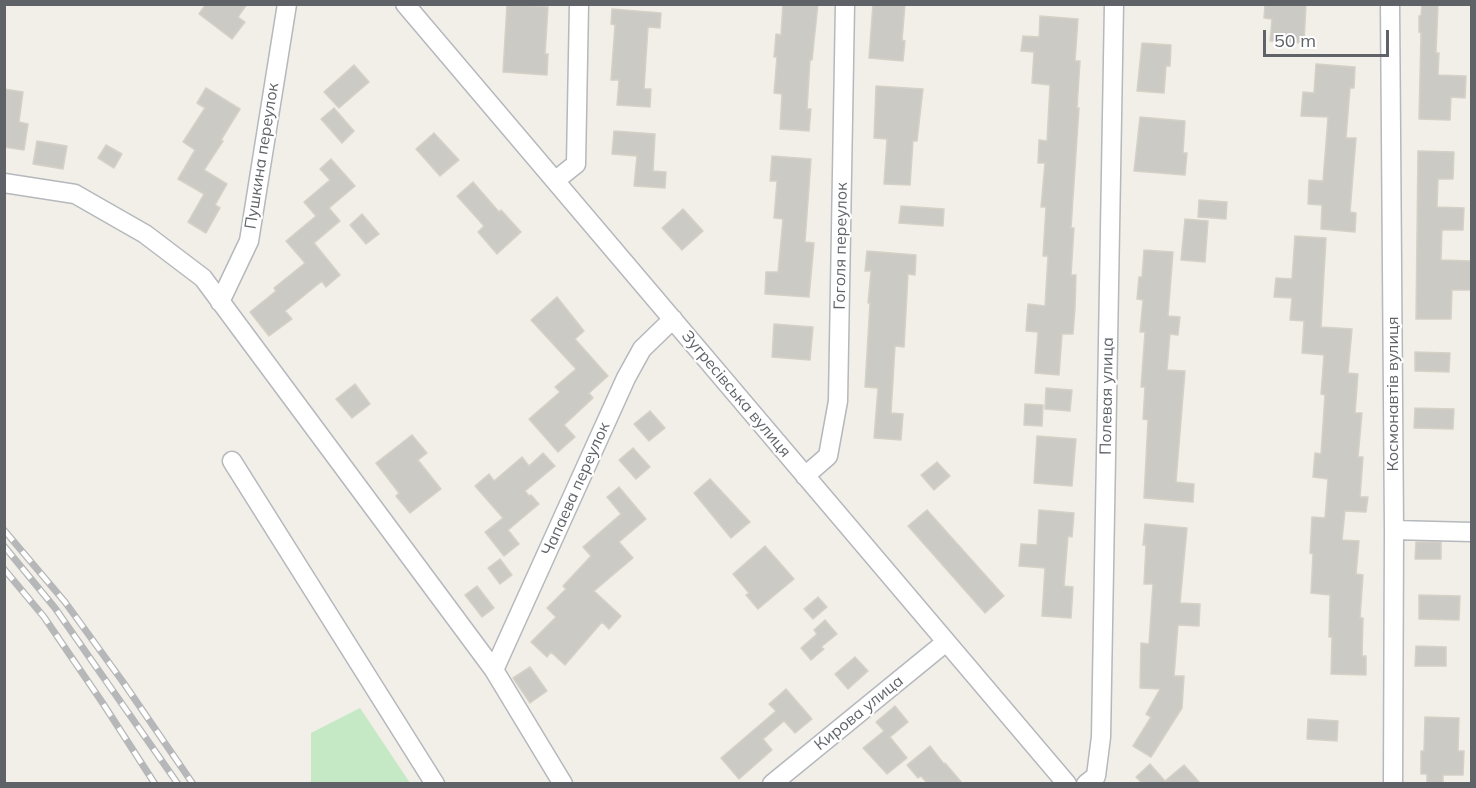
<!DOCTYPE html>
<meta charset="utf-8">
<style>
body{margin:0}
#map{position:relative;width:1476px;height:788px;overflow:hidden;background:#f1efe8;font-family:Mulish,sans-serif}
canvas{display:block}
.frame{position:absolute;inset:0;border:6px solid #5f6368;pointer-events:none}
.scale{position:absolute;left:1263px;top:30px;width:126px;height:27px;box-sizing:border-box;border:3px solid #5f6368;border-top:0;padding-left:8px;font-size:18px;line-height:21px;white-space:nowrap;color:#5f6368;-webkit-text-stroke:4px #fff;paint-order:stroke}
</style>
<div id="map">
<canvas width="1476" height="788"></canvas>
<div class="frame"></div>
<div class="scale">50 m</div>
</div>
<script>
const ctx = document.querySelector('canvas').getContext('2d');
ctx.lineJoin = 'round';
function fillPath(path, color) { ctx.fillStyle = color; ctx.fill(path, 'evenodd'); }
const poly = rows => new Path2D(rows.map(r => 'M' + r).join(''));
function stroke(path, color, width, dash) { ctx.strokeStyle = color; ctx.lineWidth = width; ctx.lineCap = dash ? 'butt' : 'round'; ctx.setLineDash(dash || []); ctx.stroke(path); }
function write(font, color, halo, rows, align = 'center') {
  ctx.font = font + ' Mulish,sans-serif'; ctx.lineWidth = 4.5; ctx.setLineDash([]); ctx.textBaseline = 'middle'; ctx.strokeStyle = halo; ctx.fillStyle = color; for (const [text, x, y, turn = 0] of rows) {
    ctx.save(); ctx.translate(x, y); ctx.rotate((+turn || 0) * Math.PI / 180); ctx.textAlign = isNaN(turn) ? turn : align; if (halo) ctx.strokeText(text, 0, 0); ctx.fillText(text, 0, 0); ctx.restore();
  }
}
const green = poly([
 [360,708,410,783,311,783,311,733]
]);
const building = poly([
 [206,4,247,4,238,17,245,22,232,39,199,14,206,4],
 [507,4,548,7,545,54,548,54,547,75,503,72,507,4],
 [783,4,818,4,812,60,810,60,807,109,811,109,809,131,780,129,782,94,774,93,777,57,774,57,776,34,781,35,783,4],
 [873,4,905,4,902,40,905,41,903,61,869,58,873,4],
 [1265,4,1306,4,1304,43,1270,41,1272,19,1264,18,1265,4],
 [1422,4,1438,4,1436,53,1439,53,1438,75,1466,76,1465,98,1451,97,1450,120,1419,119,1421,33,1419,32,1419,16,1421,16,1422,4],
 [612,9,661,13,660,28,648,27,644,89,651,89,650,107,617,105,619,80,611,80,615,25,611,24,612,9],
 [1040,16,1078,19,1075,61,1080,61,1077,108,1079,108,1071,228,1074,228,1071,275,1076,275,1075,308,1073,334,1062,334,1059,375,1035,373,1038,332,1026,331,1028,304,1045,306,1048,256,1043,256,1046,207,1041,207,1045,163,1038,163,1039,140,1047,141,1050,85,1032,83,1034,52,1021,51,1023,36,1039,37,1040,16],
 [1142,43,1171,45,1170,66,1166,66,1164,93,1137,91,1142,43],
 [1316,64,1355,67,1354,88,1350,88,1346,138,1356,138,1350,212,1356,213,1355,232,1321,229,1322,205,1308,204,1309,180,1323,181,1328,117,1301,116,1303,92,1314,93,1316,64],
 [354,65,369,82,339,108,324,92,354,65],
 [876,86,923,89,917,141,913,141,910,185,884,184,887,139,874,138,876,86],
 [206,88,240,109,221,140,223,141,204,170,227,184,215,205,220,208,206,233,188,222,204,194,178,179,195,150,183,142,205,108,197,103,206,88],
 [4,89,23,92,19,122,28,124,24,150,4,147,4,89],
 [334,108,354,131,342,143,321,119,334,108],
 [1140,117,1185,121,1183,153,1187,153,1185,175,1134,171,1140,117],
 [614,131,655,134,653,171,666,172,665,188,634,186,637,156,612,154,614,131],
 [434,133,459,160,440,176,416,149,434,133],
 [37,141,67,146,63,169,33,164,37,141],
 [106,145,122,154,114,168,98,158,106,145],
 [1418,151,1454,152,1453,179,1438,179,1437,207,1464,208,1463,230,1442,230,1441,260,1472,261,1472,290,1452,290,1451,319,1416,319,1418,151],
 [772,156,811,159,805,242,814,243,809,297,765,294,766,272,778,272,783,219,774,218,777,181,770,181,772,156],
 [331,159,355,186,329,208,340,221,314,243,340,275,326,287,322,281,285,311,292,319,269,336,250,312,276,291,274,288,305,263,286,241,316,216,304,202,330,180,320,169,331,159],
 [473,182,499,212,501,210,521,232,497,254,478,232,484,226,457,196,473,182],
 [1199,200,1227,202,1226,219,1198,217,1199,200],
 [901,206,944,209,943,226,899,223,901,206],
 [683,209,703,231,682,250,662,228,683,209],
 [362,214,379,234,366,244,350,225,362,214],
 [1185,219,1208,221,1205,262,1181,260,1185,219],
 [1295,236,1326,238,1321,327,1352,329,1348,373,1358,374,1355,413,1362,413,1358,457,1363,457,1360,497,1368,497,1366,512,1345,511,1342,540,1359,541,1356,574,1363,575,1360,618,1363,618,1362,656,1366,656,1366,675,1331,674,1332,637,1329,637,1330,595,1311,593,1313,554,1310,553,1312,517,1325,518,1328,479,1313,477,1315,453,1321,454,1325,395,1321,394,1324,355,1302,353,1304,321,1290,320,1292,298,1274,297,1276,278,1292,279,1295,236],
 [1144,250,1173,252,1168,316,1180,317,1178,335,1170,334,1167,370,1185,371,1176,482,1194,484,1193,502,1144,498,1148,420,1143,419,1145,387,1141,387,1145,332,1140,332,1143,300,1137,299,1139,277,1142,277,1144,250],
 [867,251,916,255,915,275,908,274,904,347,895,346,891,413,903,414,901,440,874,438,878,388,865,387,870,303,868,303,871,271,865,271,867,251],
 [557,297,584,331,575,339,608,376,589,393,593,398,564,425,575,437,558,452,529,419,560,392,555,387,576,369,531,320,557,297],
 [774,324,813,327,810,360,772,357,774,324],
 [1415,352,1450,353,1449,372,1415,371,1415,352],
 [355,384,370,404,352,418,336,399,355,384],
 [1046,388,1072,390,1070,411,1045,409,1046,388],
 [1025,404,1043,405,1042,426,1024,425,1025,404],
 [1415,408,1454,409,1453,429,1414,428,1415,408],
 [650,411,665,428,649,441,634,424,650,411],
 [412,435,427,453,418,460,441,489,410,513,396,496,399,493,376,463,412,435],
 [1037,436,1076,439,1072,486,1034,483,1037,436],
 [633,448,650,467,636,479,619,460,633,448],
 [543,453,555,466,525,491,529,496,531,495,539,504,508,530,519,544,504,556,485,532,503,518,475,486,489,474,494,481,522,457,529,466,543,453],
 [937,462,950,476,934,490,921,475,937,462],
 [710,479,750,522,731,538,694,493,710,479],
 [619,487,646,519,619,542,633,558,594,591,621,616,609,629,602,622,565,665,551,652,547,657,531,642,556,617,547,608,566,589,563,586,591,556,583,547,621,514,607,497,619,487],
 [927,510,1004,596,985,613,908,526,927,510],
 [1039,510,1074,513,1072,537,1068,536,1064,586,1073,587,1071,618,1042,616,1045,568,1019,566,1021,544,1037,545,1039,510],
 [1145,524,1187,528,1180,603,1200,604,1199,626,1178,625,1174,676,1184,676,1182,708,1151,757,1133,746,1151,717,1146,714,1160,689,1140,688,1141,643,1149,644,1153,584,1144,584,1146,545,1143,545,1145,524],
 [1416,542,1441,542,1441,559,1415,559,1416,542],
 [765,546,794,579,758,609,746,595,749,593,733,574,765,546],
 [500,559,512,575,500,584,488,568,500,559],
 [477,586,494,608,482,617,465,595,477,586],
 [1419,595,1460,596,1459,620,1419,619,1419,595],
 [818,597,827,607,813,619,804,609,818,597],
 [825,620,837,634,821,647,824,649,811,660,801,648,817,634,814,630,825,620],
 [1416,646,1446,647,1446,666,1415,666,1416,646],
 [855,657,868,671,848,689,835,674,855,657],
 [530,667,547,691,530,703,513,678,530,667],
 [786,689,812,719,795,733,784,721,763,739,772,750,739,779,721,758,776,711,769,704,786,689],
 [895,706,908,722,890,737,907,758,887,774,863,748,884,731,876,722,895,706],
 [1425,717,1459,718,1458,751,1464,751,1463,775,1443,775,1443,783,1427,783,1427,774,1421,774,1421,751,1424,751,1425,717],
 [1308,719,1338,721,1337,741,1307,739,1308,719],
 [930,746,944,764,945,763,962,783,927,783,921,776,918,778,907,765,930,746],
 [1150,764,1165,781,1184,765,1200,783,1142,783,1136,777,1150,764]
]);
const minor = poly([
 [405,4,1067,784],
 [1390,4,1394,530,1393,784],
 [556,180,576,164,579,4],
 [4,183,75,194,145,234,203,278,494,670,563,784],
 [220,302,249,241,287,4],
 [232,461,435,784],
 [805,476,828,456,838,401,845,4],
 [1394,530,1472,532],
 [494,670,626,378,642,349,673,319],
 [772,784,946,642],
 [1086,784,1096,776,1101,737,1114,4]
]);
const rail = poly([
 [4,530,65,602,123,682,193,784],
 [4,546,55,608,178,784],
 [4,569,44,617,102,702,155,784]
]);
const streetNames = [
 ["Пушкина переулок",262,156,-81],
 ["Гоголя переулок",841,246,-89],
 ["Зугресівська вулиця",736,394,50],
 ["Космонавтів вулиця",1393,394,-90],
 ["Полевая улица",1107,396,-89],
 ["Чапаева переулок",576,489,-66],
 ["Кирова улица",859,713,-39]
];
fillPath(green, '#c5e8c5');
fillPath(building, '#cccac5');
stroke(building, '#d6d1c6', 1.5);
stroke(minor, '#b5b8bc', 21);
stroke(minor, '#fff', 18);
stroke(rail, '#b6b7b8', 7);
stroke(rail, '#fff', 4.5, [14]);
write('16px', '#5f6368', '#fff', streetNames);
</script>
